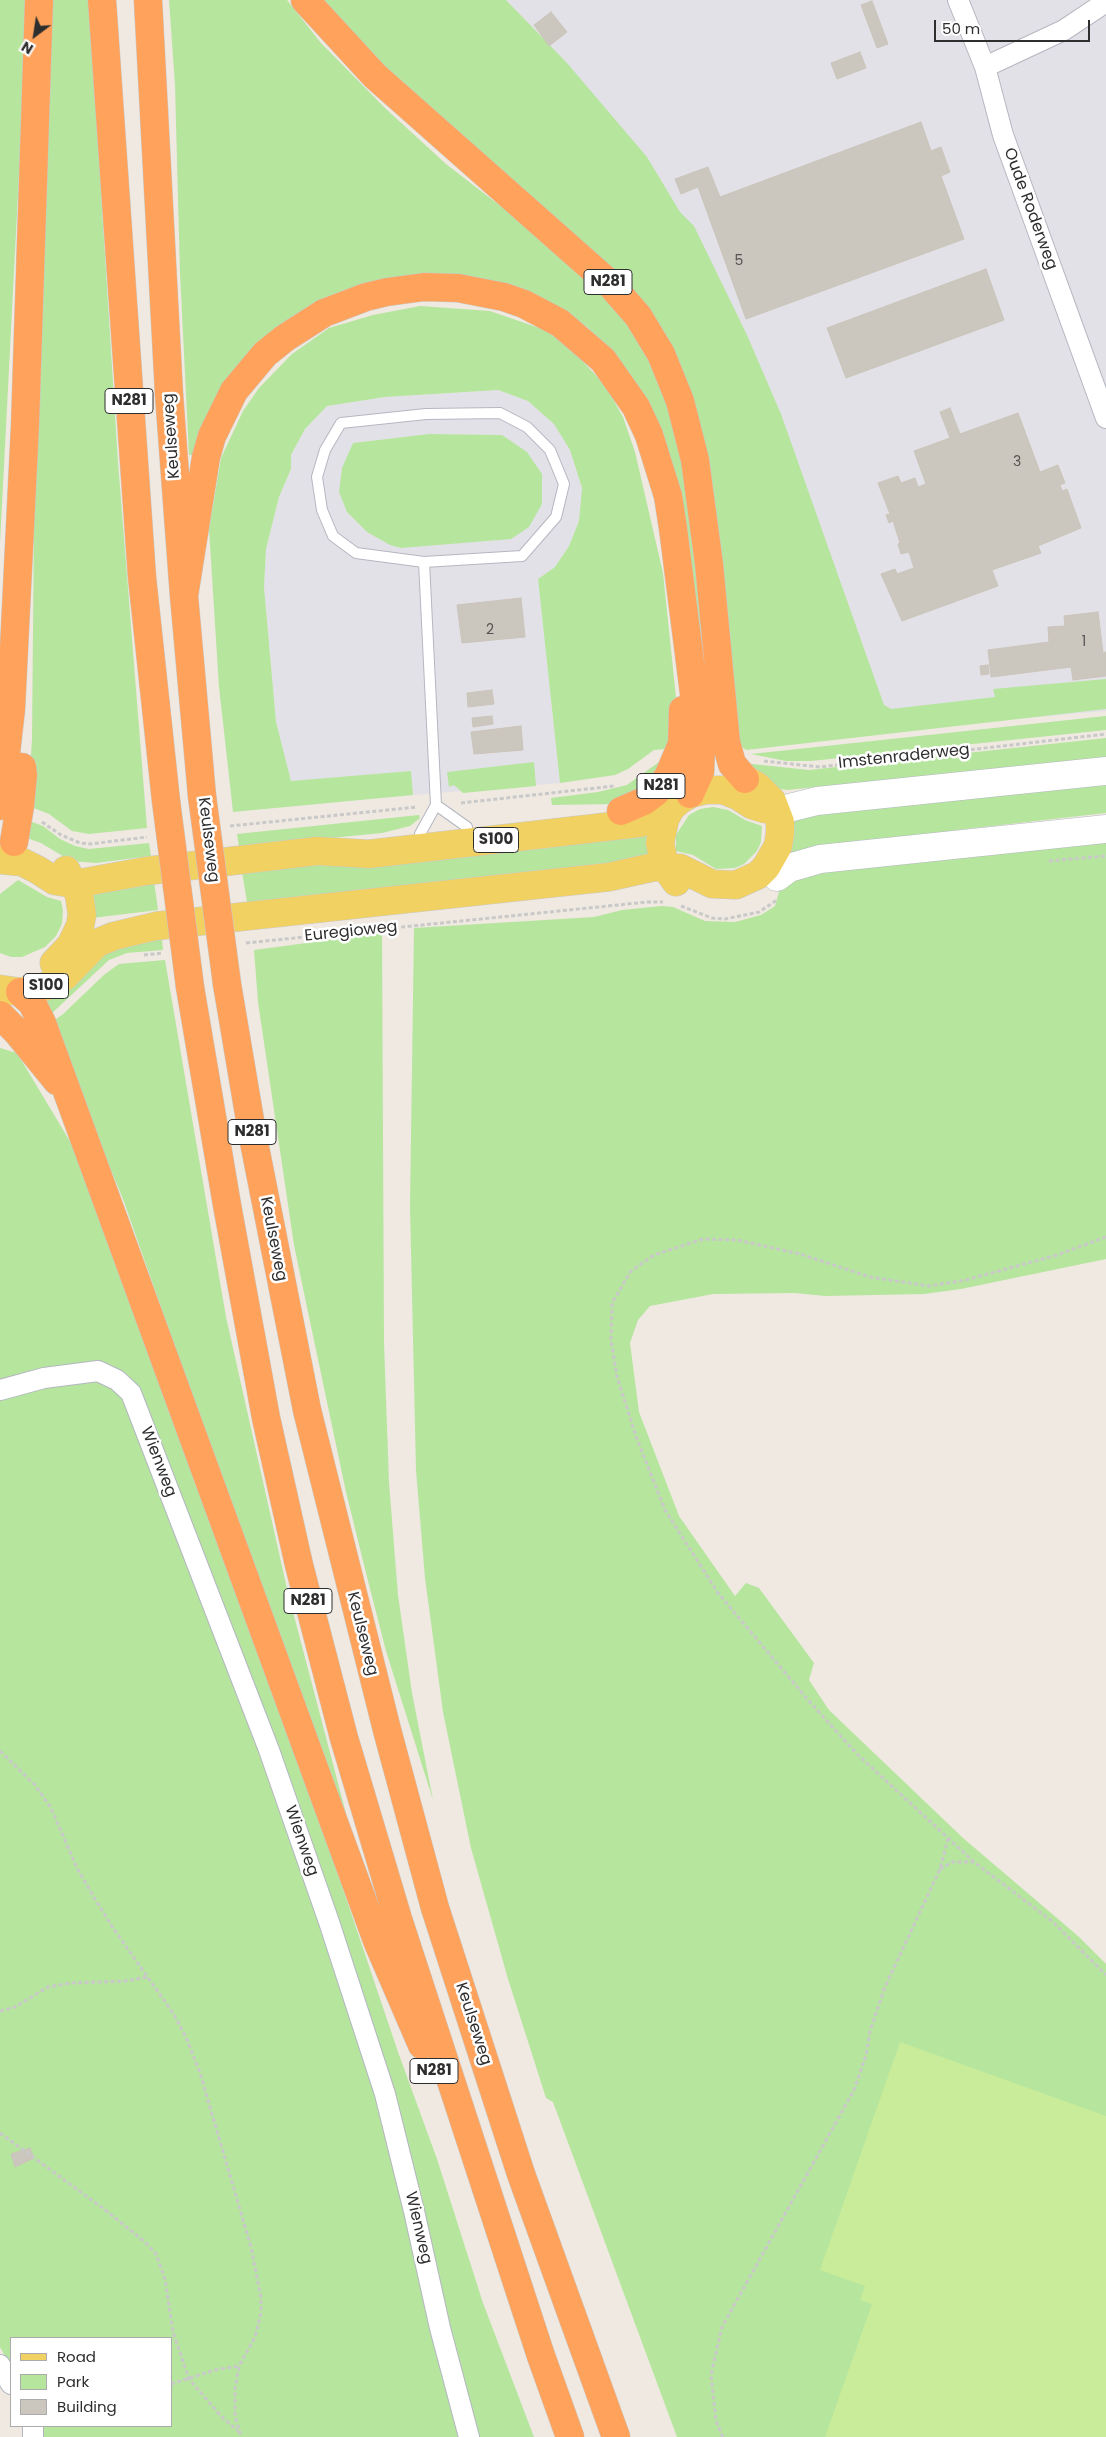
<!DOCTYPE html>
<style>
body{margin:0}
#map{position:relative;width:1106px;height:2437px;overflow:hidden;background:#efe9e1;font-family:Poppins,sans-serif}
canvas{display:block}
.legend{position:absolute;left:10px;top:2337px;width:162px;height:90px;box-sizing:border-box;background:#fff;border:1px solid #ababab;margin:0;padding:6px 9px;list-style:none;font-size:15px;color:#2e2e2e}
.legend li{display:flex;align-items:center;gap:10px;height:25px}
.legend b{width:25px;border:1px solid #ababab}
.north{position:absolute;left:10px;top:10px;width:50px;height:50px;-webkit-text-stroke:4px #fff;paint-order:stroke;rotate:211deg;font-size:14px;font-weight:700;line-height:20px;text-align:center;color:#2e2e2e}
.north::after{content:'';display:block;margin:auto;width:18px;height:22px;background:#2e2e2e;clip-path:polygon(50% 0,100% 100%,50% 72%,0 100%)}
.scale{position:absolute;left:934px;top:20px;width:156px;height:22px;box-sizing:border-box;border:2px solid #2e2e2e;border-top:0;padding-left:6px;font-size:15px;line-height:18px;white-space:nowrap;color:#2e2e2e;-webkit-text-stroke:4px #fff;paint-order:stroke}
</style>
<div id="map">
<canvas width="1106" height="2437"></canvas>
<ul class="legend">
<li><b style="height:6px;background:#f2d163"></b>Road</li>
<li><b style="height:14px;background:#b6e59e"></b>Park</li>
<li><b style="height:14px;background:#cbc7bf"></b>Building</li>
</ul>
<div class="north">N</div>
<div class="scale">50 m</div>
</div>
<script>
const ctx = document.querySelector('canvas').getContext('2d');
ctx.lineJoin = 'round';
function fillPath(path, color) { ctx.fillStyle = color; ctx.fill(path, 'evenodd'); }
const poly = rows => new Path2D(rows.map(r => 'M' + r).join(''));
function stroke(path, color, width, dash) { ctx.strokeStyle = color; ctx.lineWidth = width; ctx.lineCap = dash ? 'butt' : 'round'; ctx.setLineDash(dash || []); ctx.stroke(path); }
function write(font, color, halo, rows, align = 'center') {
  ctx.font = font + ' Poppins,sans-serif'; ctx.lineWidth = 5; ctx.setLineDash([]); ctx.textBaseline = 'middle'; ctx.strokeStyle = halo; ctx.fillStyle = color; for (const [text, x, y, turn = 0] of rows) {
    ctx.save(); ctx.translate(x, y); ctx.rotate((+turn || 0) * Math.PI / 180); ctx.textAlign = isNaN(turn) ? turn : align; if (halo) ctx.strokeText(text, 0, 0); ctx.fillText(text, 0, 0); ctx.restore();
  }
}
const industrial = poly([
 [430,0,1106,0,1106,711,808,737,788,615],
 [498,390,528,401,555,424,570,450,582,488,579,521,569,546,555,567,538,579,560,783,413,795,410,771,291,782,276,722,264,587,266,549,279,497,291,469,291,455,305,429,327,406,385,397],
 [429,434,502,435,367,532,347,512,353,443]
]);
const green = poly([
 [0,0,28,0,0,543],
 [51,0,89,0,118,462,147,828,89,834,72,831,49,814,31,807,29,787,32,739,35,413],
 [169,0,287,0,321,43,385,108,446,164,569,259,629,323,659,375,681,444,711,663,709,743,647,404,635,382,607,346,586,326,567,313,524,292,325,303,199,455,189,455,180,273,175,85],
 [323,0,506,0,567,63,647,157,680,212,694,226,747,335,781,414,884,705,891,709,995,697,993,689,1106,679,1106,709,746,750,735,742,678,366,399,81],
 [420,306,490,311,545,330,570,348,605,385,623,417,635,452,663,573,677,707,667,749,654,750,628,769,615,775,560,783,538,579,555,567,569,546,579,521,582,488,570,450,554,424,528,401,498,390,385,397,327,406,305,429,291,455,291,469,279,497,266,549,264,587,276,722,291,781,411,771,413,795,233,812,219,687,209,529,221,458,243,411,259,388,292,354,329,328,373,315],
 [429,434,502,435,527,452,542,474,542,504,529,527,511,539,401,548,390,545,367,532,347,512,339,492,342,468,353,443],
 [1106,716,1106,730,811,761,786,761,751,754],
 [1106,738,1106,766,949,781,894,779,787,790,775,788,743,763,809,770],
 [534,762,536,786,463,793,454,785,449,787,447,772],
 [659,762,663,762,658,778,615,804,552,805,551,798,598,792,627,785],
 [1106,777,1106,813,957,830,787,860,788,818],
 [713,807,728,810,745,820,762,826,761,842,757,851,744,864,735,868,716,869,693,855,676,851,676,835,689,815,700,809],
 [419,815,420,818,410,826,382,833,239,847,237,834],
 [27,820,43,826,60,839,75,846,89,849,149,843,151,856,96,863,71,861,41,843,27,838],
 [648,831,651,855,587,867,247,902,242,872],
 [1106,836,1106,1259,961,1289,924,1294,825,1296,795,1293,713,1294,650,1306,638,1320,630,1343,639,1412,679,1516,735,1596,746,1583,759,1588,814,1663,809,1680,829,1710,963,1838,1078,1936,1106,1964,1106,2437,677,2437,553,2102,546,2098,508,1979,471,1848,443,1712,425,1578,416,1470,410,1206,414,928,594,917,622,910,662,906,673,907,705,921,735,922,761,915,775,906,780,888,798,875],
 [18,880,47,897,61,901,63,910,62,924,56,936,45,947,22,957,11,957,0,953,0,894],
 [154,881,158,910,92,918,86,891],
 [382,933,384,1343,389,1483,398,1595,412,1693,433,1800,386,1651,366,1573,346,1492,304,1293,294,1245,258,1002,254,950],
 [162,939,163,950,127,953,109,960,50,1015,38,999,108,946],
 [165,960,226,1317,288,1593,368,1897,123,1199,50,1023,62,1015,105,974,119,964],
 [0,1048,17,1053,74,1148,280,1702,398,2052,437,2159,483,2303,534,2437,43,2437,42,2426,171,2426,171,2338,11,2338,11,2367,0,2347]
]);
const pitch = poly([
 [900,2042,1106,2116,1106,2437,825,2437,872,2304,860,2300,865,2286,820,2270]
]);
const building = poly([
 [872,1,888,44,877,48,861,5,872,1],
 [551,12,567,32,549,46,534,25,551,12],
 [860,52,866,68,837,79,831,63,860,52],
 [921,122,931,151,941,147,950,172,941,176,964,239,746,319,698,187,681,194,675,179,708,167,720,197,921,122],
 [986,269,1004,320,846,378,827,328,986,269],
 [950,408,960,434,1018,413,1040,472,1058,465,1065,483,1060,485,1062,491,1067,489,1081,528,1038,546,1041,553,992,570,998,586,902,621,881,574,895,569,897,574,914,568,909,552,901,554,898,544,900,543,893,521,889,523,886,515,890,514,878,483,898,476,901,483,915,478,918,487,926,484,914,451,950,438,940,412,950,408],
 [521,598,525,637,462,643,457,605,521,598],
 [1098,612,1103,653,1106,652,1106,676,1073,680,1071,667,991,677,988,650,1049,642,1048,627,1065,626,1064,616,1098,612],
 [988,665,989,674,981,675,980,666,988,665],
 [492,690,494,704,468,707,467,693,492,690],
 [492,716,493,724,473,727,472,718,492,716],
 [521,726,523,750,474,754,471,732,521,726],
 [30,2148,34,2158,15,2167,11,2154,30,2148]
]);
const path = poly([
 [764,761,820,767,1106,734],
 [461,803,614,786],
 [42,822,61,835,80,843,90,844,147,837],
 [230,826,417,807],
 [1049,861,1106,856],
 [681,906,712,918,725,919,759,912,777,900],
 [246,943,647,902,663,902],
 [144,955,163,953],
 [1106,1237,1057,1255,966,1280,929,1286,870,1277,800,1254,737,1240,703,1239,654,1255,631,1271,612,1303,611,1340,617,1377,637,1439,665,1510,718,1593,808,1700,857,1754,974,1862,1053,1922,1106,1975],
 [0,1751,35,1785,51,1808,77,1868,95,1899,113,1928,173,2013,186,2037,200,2073,251,2247,261,2298,261,2313,255,2337,239,2366,235,2389,235,2416,241,2437],
 [940,1869,952,1862,974,1862],
 [0,2011,15,2007,48,1987,71,1983,125,1981,147,1977],
 [0,2133,104,2209,145,2242,156,2254,165,2279,173,2332,189,2379,221,2416,238,2431],
 [171,2384,215,2370,239,2366],
 [723,2437,716,2421,711,2375,722,2327,854,2090,866,2055,870,2031,885,1987,940,1869,948,1839]
]);
const lane = poly([
 [500,413,527,427,550,450,564,484,556,517,522,556,424,562,356,553,333,536,322,510,317,477,325,450,341,423,426,414,500,413],
 [436,805,467,827],
 [420,834,436,805,424,562]
]);
const street = poly([
 [958,0,985,67,1003,135,1106,418],
 [985,67,1064,30,1106,2],
 [0,1390,44,1378,98,1371,117,1380,131,1393,269,1750,329,1922,385,2094,414,2211,440,2328,469,2437],
 [0,2365,11,2384],
 [33,2426,33,2437]
]);
const secondary = poly([
 [777,811,817,801,1106,771],
 [777,877,789,868,820,859,1106,829]
]);
const primary = poly([
 [0,860,22,862,38,870,55,881,75,884,146,871,317,851,369,854,640,823,656,819,671,808],
 [676,882,665,867,660,843,665,819,671,808,680,800,690,794,706,790,723,790,738,796,752,805,765,809],
 [54,963,71,945,80,926,82,915,79,894,66,870],
 [0,989,20,992,44,987,65,976,97,943,114,936,156,926,609,877,654,867,680,868,712,884,736,885,758,875,766,867,778,846,780,834,780,822,772,801,757,786,745,779]
]);
const highway = poly([
 [102,0,142,577,166,801],
 [148,0,169,394,184,596,202,796],
 [305,0,375,76,610,284,638,316,661,354,680,401,695,460,709,564,726,742,732,764,745,779],
 [184,596,206,457,212,436,234,391,265,354,285,338,324,313,366,297,387,292,424,287,458,288,504,297,524,304,560,323,603,360,636,407,649,435,668,496,673,528,701,749,700,772,690,794],
 [0,806,11,709,25,426,39,0],
 [621,811,644,801,656,792,668,777,682,744,683,710],
 [14,842,20,806,23,775,22,767],
 [227,984,252,1132,307,1410,387,1730,435,1908,521,2174,616,2437],
 [190,987,227,1205,266,1418,299,1565,344,1738,398,1919,541,2356,570,2437],
 [20,992,32,1003,42,1023,378,1943,422,2045],
 [0,1015,17,1032,57,1081]
]);
const highwayBridge = poly([
 [202,796,227,984],
 [166,801,190,987]
]);
const numberNames = [
 ["5",739,261],
 ["3",1017,462],
 ["2",490,630],
 ["1",1084,642]
];
const shields = [
 [608,282,48],
 [129,401,48],
 [661,786,48],
 [496,840,45],
 [46,986,45],
 [252,1132,48],
 [308,1601,48],
 [434,2071,48]
];
const shieldNames = [
 ["N281",608,282],
 ["N281",129,401],
 ["N281",661,786],
 ["S100",496,840],
 ["S100",46,986],
 ["N281",252,1132],
 ["N281",308,1601],
 ["N281",434,2071]
];
const streetNames = [
 ["Oude Roderweg",1030,209,70],
 ["Keulseweg",172,436,-94],
 ["Imstenraderweg",904,757,-6],
 ["Keulseweg",208,840,83],
 ["Euregioweg",351,932,-6],
 ["Keulseweg",273,1239,79],
 ["Wienweg",158,1462,69],
 ["Keulseweg",362,1634,76],
 ["Wienweg",301,1841,71],
 ["Keulseweg",473,2024,72],
 ["Wienweg",418,2228,77]
];
fillPath(industrial, '#e3e1e8');
fillPath(green, '#b6e59e');
fillPath(pitch, '#c9ec9a');
fillPath(building, '#cbc7bf');
stroke(building, '#cbc5ba', 1);
stroke(lane, '#b4b7c1', 12);
stroke(street, '#b4b7c1', 22);
stroke(secondary, '#b4b7c1', 29);
stroke(primary, '#c9c9c9', 29);
stroke(highway, '#c9c9c9', 29);
stroke(path, '#c9c9c9', 3, [4, 2.5]);
stroke(lane, '#fff', 10);
stroke(street, '#fff', 20);
stroke(secondary, '#fff', 28);
stroke(primary, '#f2d163', 28);
stroke(highway, '#ffa35c', 28);
stroke(highwayBridge, '#c9c9c9', 29, []);
stroke(highwayBridge, '#ffa35c', 28);
write('14px', '#555452', null, numberNames);
for (const [x, y, w] of shields) { const box = new Path2D(); box.roundRect(x - w / 2, y - 12.5, w, 25, 4); ctx.fillStyle = '#fff'; ctx.fill(box); stroke(box, '#2e2e2e', 1); }
write('bold 15px', '#2e2e2e', null, shieldNames);
write('16px', '#2e2e2e', '#fff', streetNames);
</script>
